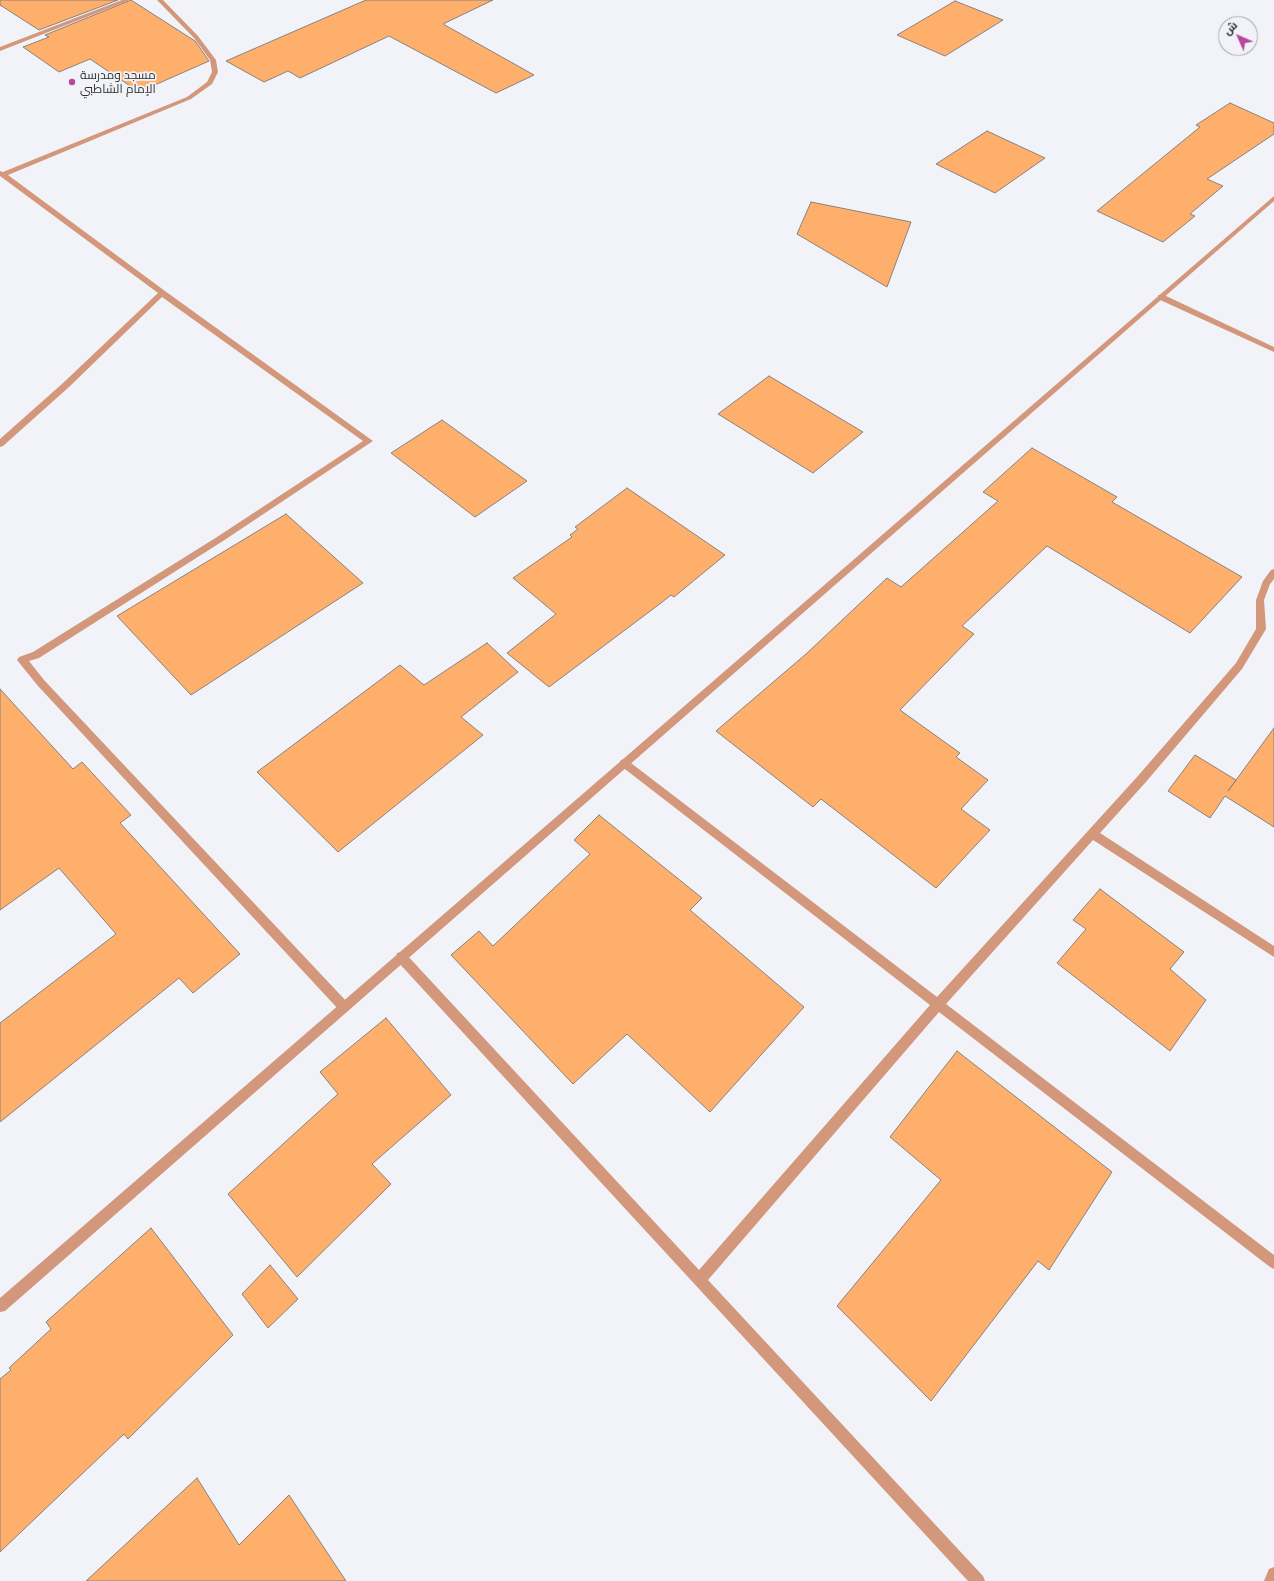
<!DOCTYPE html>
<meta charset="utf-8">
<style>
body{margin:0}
#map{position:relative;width:1274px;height:1581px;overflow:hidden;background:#f2f3f8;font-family:Quicksand,Cairo,sans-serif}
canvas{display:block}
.north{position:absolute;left:1218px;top:16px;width:40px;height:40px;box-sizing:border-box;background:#f2f3f8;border:1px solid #a4a5a8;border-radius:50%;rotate:315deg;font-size:11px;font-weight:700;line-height:16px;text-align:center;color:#2f2f31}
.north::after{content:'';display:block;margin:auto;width:14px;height:18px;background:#b847a2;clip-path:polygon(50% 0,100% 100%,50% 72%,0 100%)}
</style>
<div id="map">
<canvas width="1274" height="1581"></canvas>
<div class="north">ش</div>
</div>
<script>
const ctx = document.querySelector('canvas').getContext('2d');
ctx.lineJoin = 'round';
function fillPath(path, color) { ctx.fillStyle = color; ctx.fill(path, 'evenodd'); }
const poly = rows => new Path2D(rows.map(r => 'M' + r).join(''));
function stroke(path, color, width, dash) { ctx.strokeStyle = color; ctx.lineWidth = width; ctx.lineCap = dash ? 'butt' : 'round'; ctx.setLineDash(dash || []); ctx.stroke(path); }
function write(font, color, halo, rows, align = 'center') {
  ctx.font = font + ' Quicksand,Cairo,sans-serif'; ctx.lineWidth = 3.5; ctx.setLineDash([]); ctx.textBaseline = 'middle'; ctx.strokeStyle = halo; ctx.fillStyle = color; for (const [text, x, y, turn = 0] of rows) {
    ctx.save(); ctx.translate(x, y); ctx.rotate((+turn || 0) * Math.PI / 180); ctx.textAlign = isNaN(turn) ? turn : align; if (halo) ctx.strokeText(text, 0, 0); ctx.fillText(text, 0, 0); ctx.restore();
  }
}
const building = poly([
 [0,0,118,0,39,30,0,5,0,0],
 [131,0,195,41,209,61,139,92,90,59,59,72,23,47,49,37,45,35,131,0],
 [366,0,493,0,443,24,534,75,496,93,389,36,300,78,288,71,264,82,226,61,366,0],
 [955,1,1003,20,945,56,897,35,955,1],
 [1230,103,1274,123,1274,134,1207,179,1223,186,1190,214,1195,216,1163,242,1097,211,1200,127,1196,125,1230,103],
 [987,131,1045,158,995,193,936,164,987,131],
 [811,202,911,222,887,287,797,234,811,202],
 [769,376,863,432,813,473,718,414,769,376],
 [442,420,527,481,475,517,391,453,442,420],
 [1032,448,1117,497,1112,502,1242,577,1190,633,1047,546,962,626,974,634,900,710,960,753,956,757,988,780,961,809,990,830,936,888,821,799,813,807,716,731,806,654,887,578,901,587,998,501,983,492,1032,448],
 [627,488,725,555,674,597,671,595,661,603,549,687,507,653,556,614,513,578,572,537,570,535,578,529,575,527,627,488],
 [286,514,363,583,191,695,117,616,286,514],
 [487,643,518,672,461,717,483,735,338,852,257,772,400,665,424,685,487,643],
 [0,689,73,769,82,762,131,815,120,823,240,954,193,993,179,978,0,1122,0,1023,116,934,59,868,0,910,0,689],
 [1274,728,1274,827,1225,796,1210,818,1168,791,1195,755,1236,780,1228,791,1274,728],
 [599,815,702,898,690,910,804,1007,710,1112,627,1034,573,1084,451,955,479,931,493,946,590,854,574,840,599,815],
 [1100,889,1184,952,1170,969,1206,1000,1170,1051,1057,963,1086,929,1073,920,1100,889],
 [386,1018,451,1095,372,1164,391,1184,297,1277,228,1194,338,1094,320,1072,386,1018],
 [957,1051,1112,1172,1049,1270,1038,1261,931,1401,837,1306,941,1180,890,1137,957,1051],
 [151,1228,233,1335,128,1439,124,1434,0,1552,0,1379,11,1370,9,1368,51,1329,46,1322,151,1228],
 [270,1265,298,1299,268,1328,242,1294,270,1265],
 [197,1478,239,1545,289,1495,346,1581,86,1581,197,1478]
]);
const minor = poly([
 [122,0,130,0,0,51,0,47,122,0],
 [157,0,163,0,198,36,216,60,218,72,212,84,191,99,8,175,165,291,373,441,223,541,39,658,29,661,44,680,348,1003,350,1007,348,1011,344,1012,340,1011,38,686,17,660,19,657,33,652,217,537,363,441,162,297,69,387,3,446,0,447,0,439,63,383,158,293,0,176,0,171,3,172,187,97,207,82,212,72,210,60,194,38,157,0],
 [1158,295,1164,295,1274,347,1274,352,1158,299,1158,295],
 [1274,569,1274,579,1270,584,1264,600,1266,629,1242,669,1145,783,1100,833,1274,946,1274,957,1093,840,946,1004,1274,1255,1274,1269,1270,1267,939,1012,708,1280,983,1576,985,1581,968,1581,397,961,396,957,397,953,401,952,405,953,699,1270,930,1005,621,766,619,763,621,760,624,759,627,760,937,997,1137,777,1236,663,1256,629,1256,600,1263,581,1271,570,1274,569],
 [1274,1567,1274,1581,1264,1581,1269,1569,1274,1567]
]);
const tertiary = poly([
 [1274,196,1274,201,5,1311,0,1312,0,1298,1274,196]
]);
const markers = [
 [72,82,4,"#b847a2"]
];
const farPoinames = [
 ["مسجد ومدرسة",80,75],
 ["الإمام الشاطبي",80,89]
];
fillPath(building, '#feaf6b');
stroke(building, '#87827f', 1);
fillPath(minor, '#d3977b');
fillPath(tertiary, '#d3977b');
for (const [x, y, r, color] of markers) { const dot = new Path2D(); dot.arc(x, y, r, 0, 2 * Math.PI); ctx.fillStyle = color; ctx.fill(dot); stroke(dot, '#f2f3f8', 1.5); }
write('12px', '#2f2f31', '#f2f3f8', farPoinames, 'left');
</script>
